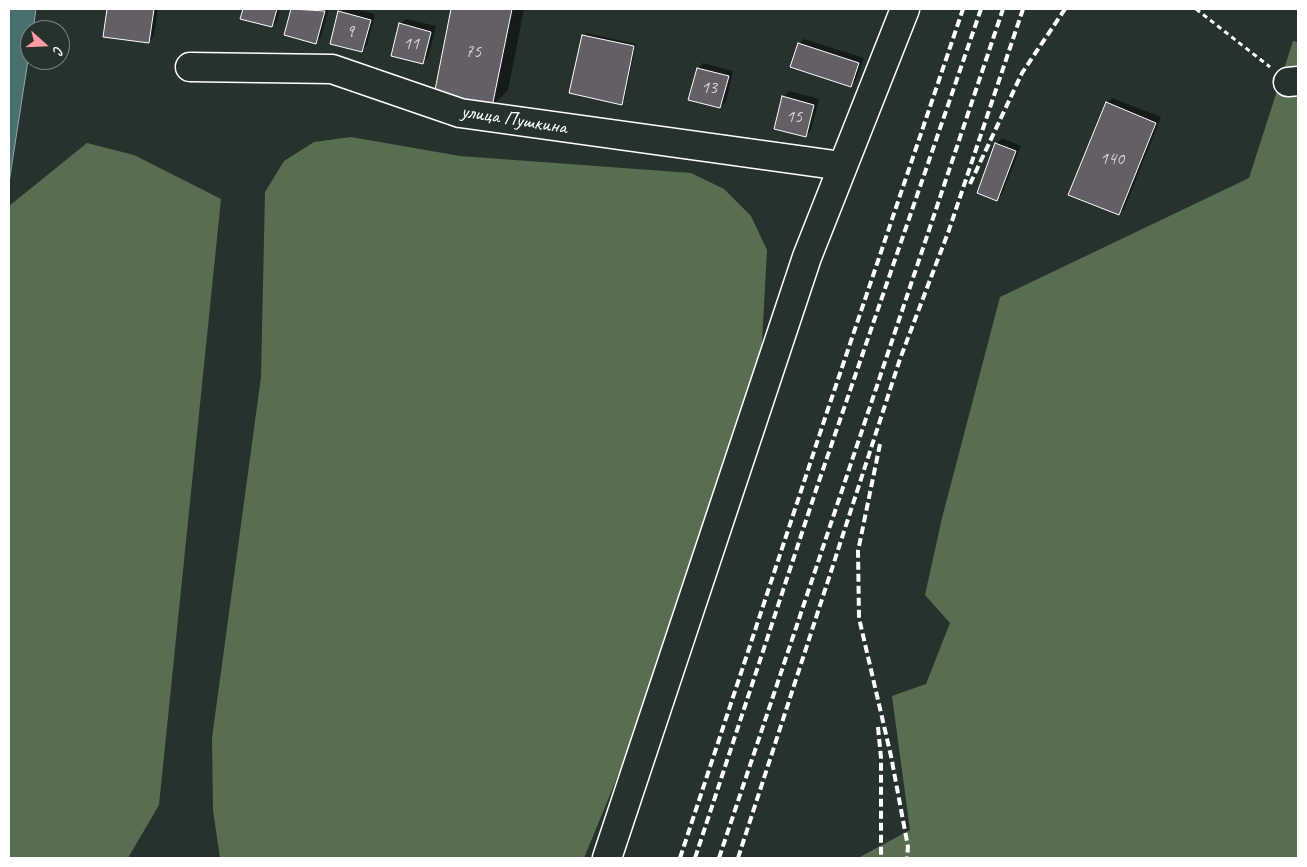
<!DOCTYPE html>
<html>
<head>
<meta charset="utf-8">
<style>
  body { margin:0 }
  #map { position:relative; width:1307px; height:867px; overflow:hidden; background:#26332d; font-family:Caveat,sans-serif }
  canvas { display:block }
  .frame { position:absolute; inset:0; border:10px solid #fff; pointer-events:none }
  .north { position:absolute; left:20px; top:20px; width:50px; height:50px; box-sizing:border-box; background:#26332d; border:1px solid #7d8581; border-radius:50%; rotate:110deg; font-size:14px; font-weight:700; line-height:20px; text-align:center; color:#fff }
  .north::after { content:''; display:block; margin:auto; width:18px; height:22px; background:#ff9aa2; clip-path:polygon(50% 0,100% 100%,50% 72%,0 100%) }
</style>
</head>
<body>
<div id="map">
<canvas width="1307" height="867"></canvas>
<div class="frame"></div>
<div class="north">С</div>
</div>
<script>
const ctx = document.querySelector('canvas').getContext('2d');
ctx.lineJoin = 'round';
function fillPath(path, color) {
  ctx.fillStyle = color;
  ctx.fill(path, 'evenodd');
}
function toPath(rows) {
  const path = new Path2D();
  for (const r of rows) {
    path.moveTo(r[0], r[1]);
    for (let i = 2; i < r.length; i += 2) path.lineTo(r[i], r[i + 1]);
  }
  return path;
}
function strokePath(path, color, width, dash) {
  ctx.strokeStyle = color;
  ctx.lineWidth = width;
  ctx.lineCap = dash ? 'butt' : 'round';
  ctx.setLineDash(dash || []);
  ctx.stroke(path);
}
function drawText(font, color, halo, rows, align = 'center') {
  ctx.font = font + ' Caveat,sans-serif';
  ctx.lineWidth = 4.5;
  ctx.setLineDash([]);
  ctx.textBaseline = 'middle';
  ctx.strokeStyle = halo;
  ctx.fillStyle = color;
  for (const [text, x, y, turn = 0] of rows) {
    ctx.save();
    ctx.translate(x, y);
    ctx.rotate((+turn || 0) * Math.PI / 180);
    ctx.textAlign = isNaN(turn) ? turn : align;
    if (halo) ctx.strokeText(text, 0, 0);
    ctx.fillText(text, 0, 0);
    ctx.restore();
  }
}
fillPath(toPath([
  [1293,41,1298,42,1298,858,858,858,910,830,892,696,926,684,950,623,925,595,942,518,1000,297,1249,178],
  [351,137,460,156,691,173,724,189,751,216,767,250,761,360,626,756,584,858,220,858,213,810,212,738,261,377,265,192,284,161,314,142],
  [87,143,134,155,221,199,159,805,128,858,9,858,9,206]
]), '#586e52');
const water = toPath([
  [9,9,36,9,33,30,30,30,30,47,9,183,9,9]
]);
fillPath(water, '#4a6f6f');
strokePath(water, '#92a9a9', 1);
fillPath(toPath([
  [108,9,158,9,154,36,149,42,104,36],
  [244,9,280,9,277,21,272,26,241,18],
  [292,9,329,9,321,37,316,42,286,34],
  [343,9,353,9,375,14,367,45,362,51,340,12],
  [453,9,524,9,508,90,492,106,435,94],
  [406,19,436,26,428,57,422,63,400,24],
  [586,33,636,44,624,101,622,104,571,92],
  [804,39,864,58,856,80,851,85,799,44],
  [703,63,733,71,726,102,720,107,698,68],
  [789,91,819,99,811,130,805,136,783,97],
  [1112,98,1161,117,1124,209,1119,214,1107,103],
  [1002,138,1021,146,1002,194,997,199,996,144]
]), '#0007');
const building = toPath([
  [107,9,154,9,149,43,103,37,107,9],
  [243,9,277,9,272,27,240,19,243,9],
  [291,9,325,11,316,44,284,35,291,9],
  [451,9,512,9,492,107,434,95,451,9],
  [338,11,371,20,362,52,330,44,338,11],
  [399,23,431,32,423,64,391,56,399,23],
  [582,35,634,46,622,105,569,93,582,35],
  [798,43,859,63,851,87,790,67,798,43],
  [697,68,729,76,720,108,688,100,697,68],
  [782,96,814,105,806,137,774,129,782,96],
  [1106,102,1156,123,1119,215,1068,195,1106,102],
  [995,143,1016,151,997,201,977,193,995,143]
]);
fillPath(building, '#645e67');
strokePath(building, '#fff', 1);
const minor = toPath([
  [190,67,332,69,460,113,842,166],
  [1288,82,1298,81],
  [607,858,807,257,905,9]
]);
strokePath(minor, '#fff', 31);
strokePath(toPath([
  [1196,9,1270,67]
]), '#fff', 3, [5, 4]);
strokePath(minor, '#26332d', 28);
strokePath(toPath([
  [970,184,1022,73,1065,9],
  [880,444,858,551,859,618,891,756,908,847,907,858],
  [878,727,881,758,881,858],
  [680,858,828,409,963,9],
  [695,858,818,484,981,9],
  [719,858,1003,9],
  [738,858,900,359,949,230,1023,9]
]), '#fff', 4, [8, 4]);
drawText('18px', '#d8d7d9', null, [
  ["9",350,32],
  ["11",411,44],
  ["75",473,52],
  ["13",709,88],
  ["15",794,117],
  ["140",1112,159]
]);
drawText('20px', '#fff', '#26332d', [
  ["улица Пушкина",514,120,9]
]);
</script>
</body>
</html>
